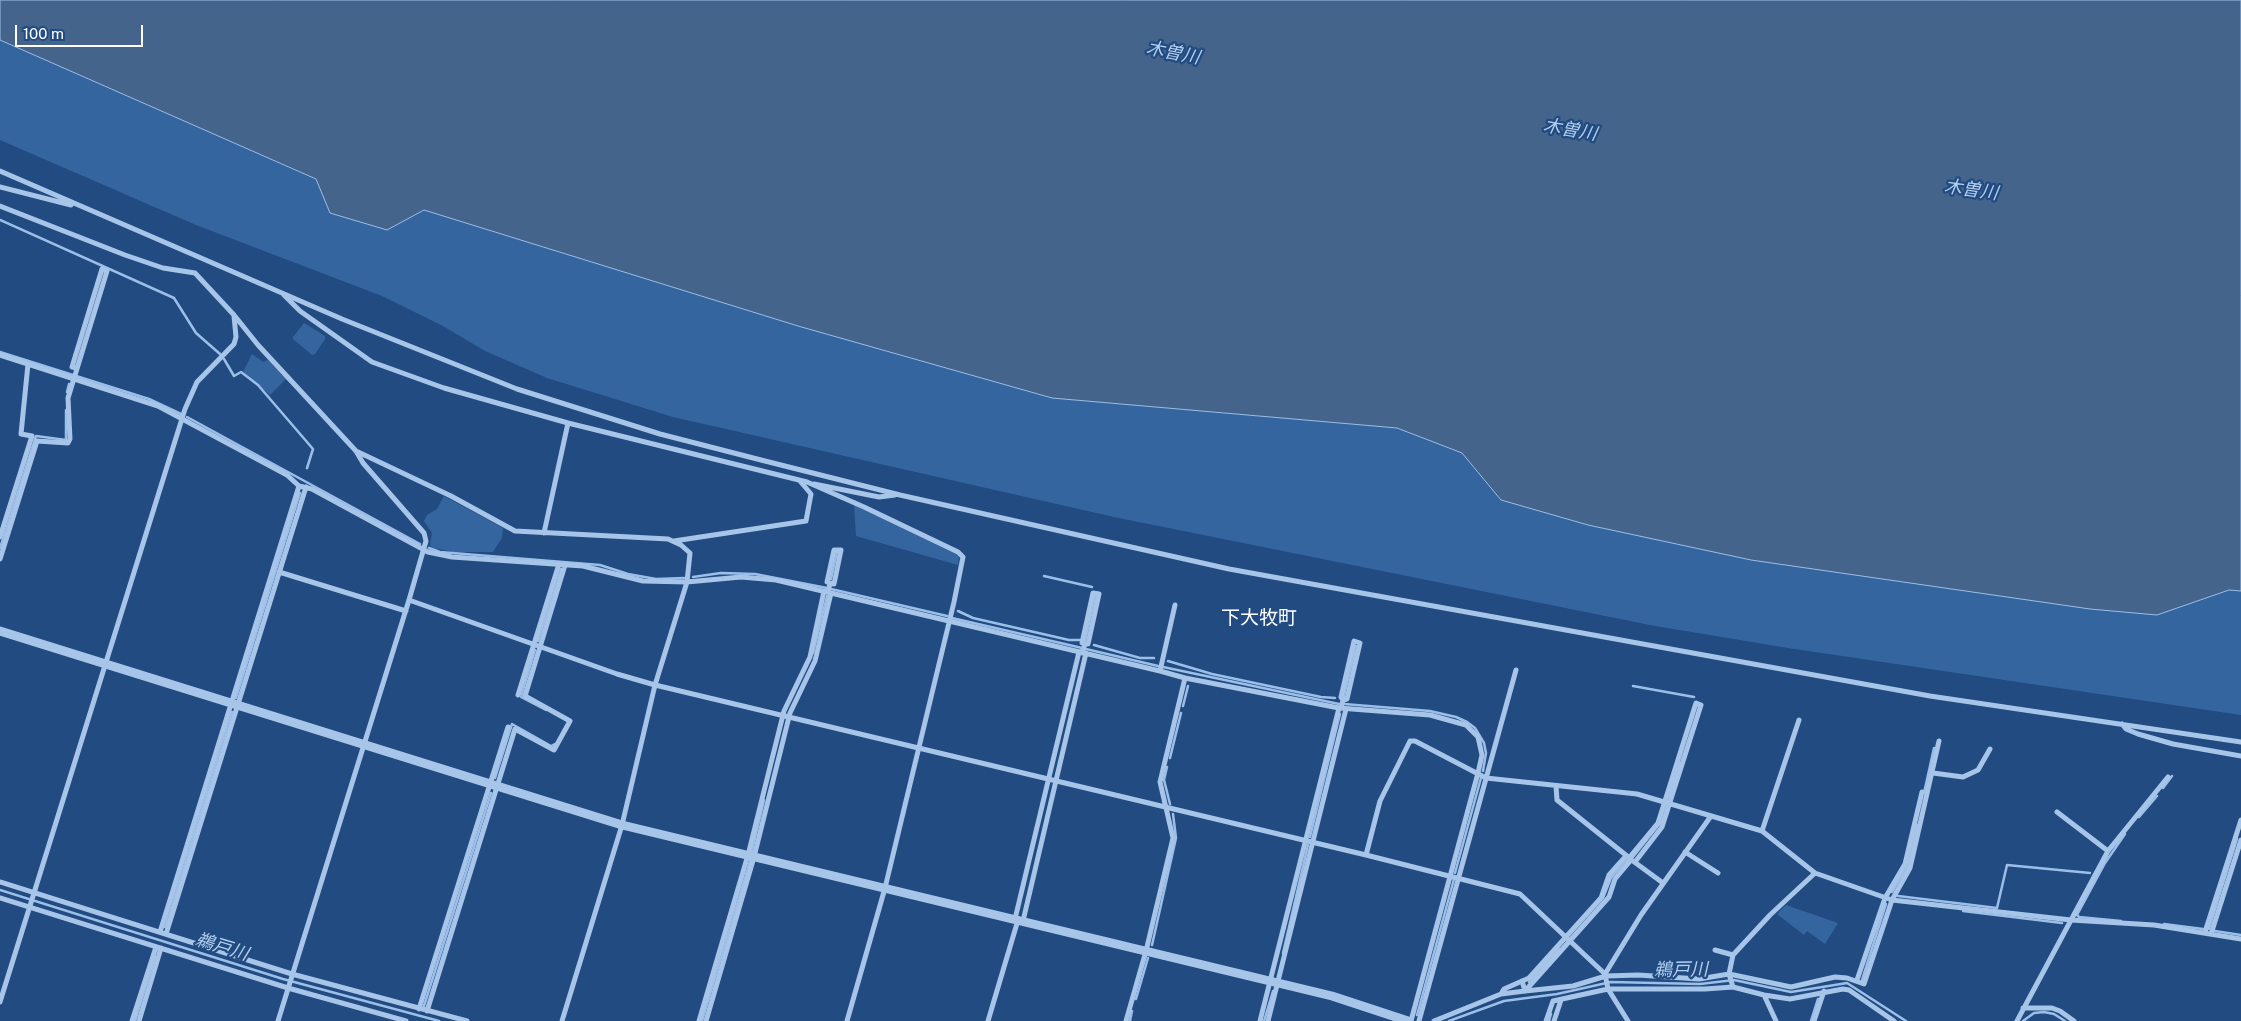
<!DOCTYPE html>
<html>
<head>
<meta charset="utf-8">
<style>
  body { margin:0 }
  #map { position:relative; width:2241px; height:1021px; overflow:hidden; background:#214b81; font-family:"Public Sans",sans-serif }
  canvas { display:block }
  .scale { position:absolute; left:15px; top:25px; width:128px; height:22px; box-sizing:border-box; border:2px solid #fff; border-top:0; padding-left:6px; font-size:15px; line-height:18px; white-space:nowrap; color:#fff; -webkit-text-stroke:4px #214b81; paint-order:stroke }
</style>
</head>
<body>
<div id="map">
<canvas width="2241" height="1021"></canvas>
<div class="scale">100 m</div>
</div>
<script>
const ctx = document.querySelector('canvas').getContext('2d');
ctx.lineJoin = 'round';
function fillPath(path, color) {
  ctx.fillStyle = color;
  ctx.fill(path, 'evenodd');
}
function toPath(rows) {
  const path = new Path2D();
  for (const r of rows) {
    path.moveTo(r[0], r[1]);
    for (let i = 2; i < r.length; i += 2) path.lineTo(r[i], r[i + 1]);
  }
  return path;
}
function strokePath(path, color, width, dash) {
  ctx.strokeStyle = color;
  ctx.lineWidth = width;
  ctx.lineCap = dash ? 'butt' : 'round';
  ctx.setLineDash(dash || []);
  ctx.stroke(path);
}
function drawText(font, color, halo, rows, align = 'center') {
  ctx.font = font + ' "Public Sans","Noto Sans JP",sans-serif';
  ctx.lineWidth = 4.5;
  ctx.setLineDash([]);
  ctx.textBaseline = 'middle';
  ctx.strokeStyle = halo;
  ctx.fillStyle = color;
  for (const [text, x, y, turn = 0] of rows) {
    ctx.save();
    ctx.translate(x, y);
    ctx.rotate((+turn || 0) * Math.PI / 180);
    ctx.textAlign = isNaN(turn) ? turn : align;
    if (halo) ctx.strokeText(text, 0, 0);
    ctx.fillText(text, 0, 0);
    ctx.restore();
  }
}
fillPath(toPath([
  [0,40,316,179,387,230,424,210,798,326,1052,398,1397,428,1462,453,1501,500,2156,615,2229,590,2241,591,2241,715,1788,648,1655,626,1114,517,673,417,547,378,485,351,443,326,382,296,196,225,0,140],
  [304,323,325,336,325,339,315,354,312,355,293,339,293,337],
  [252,354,263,362,268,360,286,379,270,395,243,372],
  [444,496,503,528,502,538,493,552,453,552,433,548,430,545,432,533,424,521,427,515,437,509],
  [854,505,954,551,959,557,958,565,856,536],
  [1786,905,1838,923,1825,944,1807,931,1804,935,1777,914]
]), '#35659f');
const water = toPath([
  [0,0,2241,0,2241,591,2229,590,2157,615,2090,609,1751,560,1588,525,1501,500,1462,453,1397,428,1052,398,798,326,424,210,387,230,330,213,316,179,0,40,0,0]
]);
fillPath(water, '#45648b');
strokePath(water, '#9bbfe9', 1);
strokePath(toPath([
  [0,220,174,298,196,333,220,354],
  [0,352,149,399,181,414],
  [224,359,234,376,241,372,258,385,313,449,307,468],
  [67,392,69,384],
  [187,417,420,544],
  [0,548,36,436,66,440,66,410],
  [429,548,440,552,600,565,628,574,656,579,684,578],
  [1044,576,1092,587],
  [693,577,721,573,755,574,827,588],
  [831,579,837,552],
  [831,589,947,616],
  [958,611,973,618,1069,640,1080,640],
  [952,618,1082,648],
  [538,641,561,569],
  [1085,641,1095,597],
  [1094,645,1140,658,1154,658],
  [1086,649,1158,666],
  [535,650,521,697,546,710],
  [813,653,827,596],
  [1168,661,1212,674,1321,697,1335,698],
  [1163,667,1339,704],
  [1633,686,1694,697],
  [1344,696,1356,646],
  [236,698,300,493],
  [1344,704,1430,711,1456,717,1467,722,1475,728,1484,743,1486,753,1483,771],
  [1183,706,1188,686],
  [1170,758,1181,713],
  [1167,767,1164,780,1170,804],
  [495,778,512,724,551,746,555,744],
  [2163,788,2172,776],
  [1924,793,1934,748],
  [1669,796,1680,763],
  [2139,817,2157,796],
  [1310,837,1340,714],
  [752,851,764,800],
  [1633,857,1661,822],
  [1455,873,1481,778],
  [0,890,283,979,439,1021],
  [1892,892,1907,867,1917,825],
  [1898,896,1997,908,2007,865,2090,873],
  [1603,898,1611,878,1627,860],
  [1963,911,2062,923],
  [2121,921,2079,917,2077,915,2105,863,2125,834],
  [2164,924,2203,929],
  [165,927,232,712],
  [2209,929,2237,839],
  [2215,931,2241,935],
  [1152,945,1176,838,1173,814],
  [1283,953,1308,845],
  [1862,980,1886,904],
  [1529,982,1559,949],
  [1136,999,1148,958],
  [424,1006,491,793],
  [1417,1015,1454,879],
  [135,1021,155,957],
  [702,1021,750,861],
  [1130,1021,1132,1011],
  [1264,1021,1273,991],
  [1449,1021,1504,1001,1557,994,1611,982,1700,984,1734,980,1791,992,1847,983,1906,1021],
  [1549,1021,1551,1014],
  [1811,1021,1818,999],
  [2023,1021,2034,1013,2044,1012,2054,1014,2065,1021]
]), '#9bbfe9', 2.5);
strokePath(toPath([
  [0,171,342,319,517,389,660,434,761,460,900,495,1229,569,1930,696,2241,742],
  [0,187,71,205],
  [0,206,125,255,163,268,195,273,234,315,258,345,356,451,363,463,424,533,426,541,409,600,278,1021],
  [284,295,300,311,372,362,444,388,568,423,807,482,864,507,958,552,963,557,954,602,885,888,847,1021],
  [0,355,158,406,287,475,299,486,312,489,428,552,452,557,583,566,643,581,687,582,741,577,776,580,1160,671],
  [356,451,451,496,515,531,668,539,681,545,690,553,687,582,655,685,622,825,562,1021],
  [814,484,879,497,895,495],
  [544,533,568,423],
  [0,537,32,436,21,434,28,364],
  [674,541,806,521,811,494,800,481],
  [0,559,37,441,68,443,70,439,68,398,107,271,102,269,72,367,77,368],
  [279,572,406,611],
  [828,592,830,583,834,584,841,550,834,550,827,582,830,583],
  [409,600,617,674,655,685,1366,855,1520,894,1605,974,1608,989,1628,1021],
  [1082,653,1085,644,1088,644,1099,594,1093,593,1082,643,1085,644],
  [1185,678,1339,708,1430,715,1466,725,1478,737,1482,755,1478,773,1411,1021],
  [518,695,559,564],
  [1341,708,1343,700,1347,699,1360,643,1354,641,1341,697,1343,700],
  [2122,724,2126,729,2138,734,2173,744,2241,756],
  [1933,773,1963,777,1978,770,1990,749],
  [1556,786,1557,800,1627,856],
  [2057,812,2108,851],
  [1762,831,1799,720],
  [1685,852,1718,873],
  [1366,855,1380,801,1410,741,1415,741,1486,778,1637,794,1762,831,1815,873,1892,900,2071,920,2154,925,2241,939],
  [1629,858,1658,823,1696,703,1701,705,1662,827,1635,862],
  [1633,861,1663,883],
  [0,882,292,974,467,1021],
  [0,898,288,988,406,1021],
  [1015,919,1079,652],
  [1023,921,1086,653],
  [160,932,299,486],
  [2205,932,2241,820],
  [166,934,306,487],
  [2211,934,2241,840],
  [1715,950,1733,955],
  [1605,974,1641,915,1711,816],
  [1857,980,1885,898,1905,864,1922,792],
  [1733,987,1729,974,1733,955,1770,915,1815,873],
  [1525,991,1573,986,1606,976,1638,975,1699,979,1729,974,1791,987,1835,977,1847,978,1864,984,1892,900,1910,868,1939,741],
  [1525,991,1609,897,1615,879,1631,860],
  [1501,994,1525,991,1522,981],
  [1764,995,1776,1021],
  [0,1002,185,409,197,382,234,344,236,337,234,316],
  [2023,1008,2052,1008,2060,1011,2074,1021],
  [419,1009,508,727],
  [427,1011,515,729,554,750,570,721,525,696,565,565],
  [132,1021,156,947],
  [139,1021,161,948],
  [699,1021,748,855,784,711,810,657,824,591],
  [706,1021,754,857,790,713,815,661,831,593],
  [988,1021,1018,920],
  [1126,1021,1146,951,1173,838,1160,782,1185,678,1160,671,1175,605],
  [1260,1021,1339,708],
  [1268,1021,1346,709],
  [1419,1021,1516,670],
  [1434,1021,1501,994,1504,989,1529,978,1601,898,1609,875,1626,856],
  [1546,1021,1553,1001,1608,989,1705,989,1733,987,1764,995,1790,999,1843,989,1849,990,1894,1021],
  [1554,1021,1561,1000],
  [1814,1021,1824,991],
  [2017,1021,2108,851,2168,777]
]), '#a7c5e8', 5);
strokePath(toPath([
  [0,631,622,825,1332,996,1408,1021]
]), '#a7c5e8', 9);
drawText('italic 18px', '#b2cfef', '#214b81', [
  ["木曽川",1173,53,11],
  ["木曽川",1570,130,10],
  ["木曽川",1971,190,8],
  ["鵜戸川",222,947,17],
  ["鵜戸川",1681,970,-1]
]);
drawText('19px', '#fff', '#214b81', [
  ["下大牧町",1259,618]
]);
</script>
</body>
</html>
